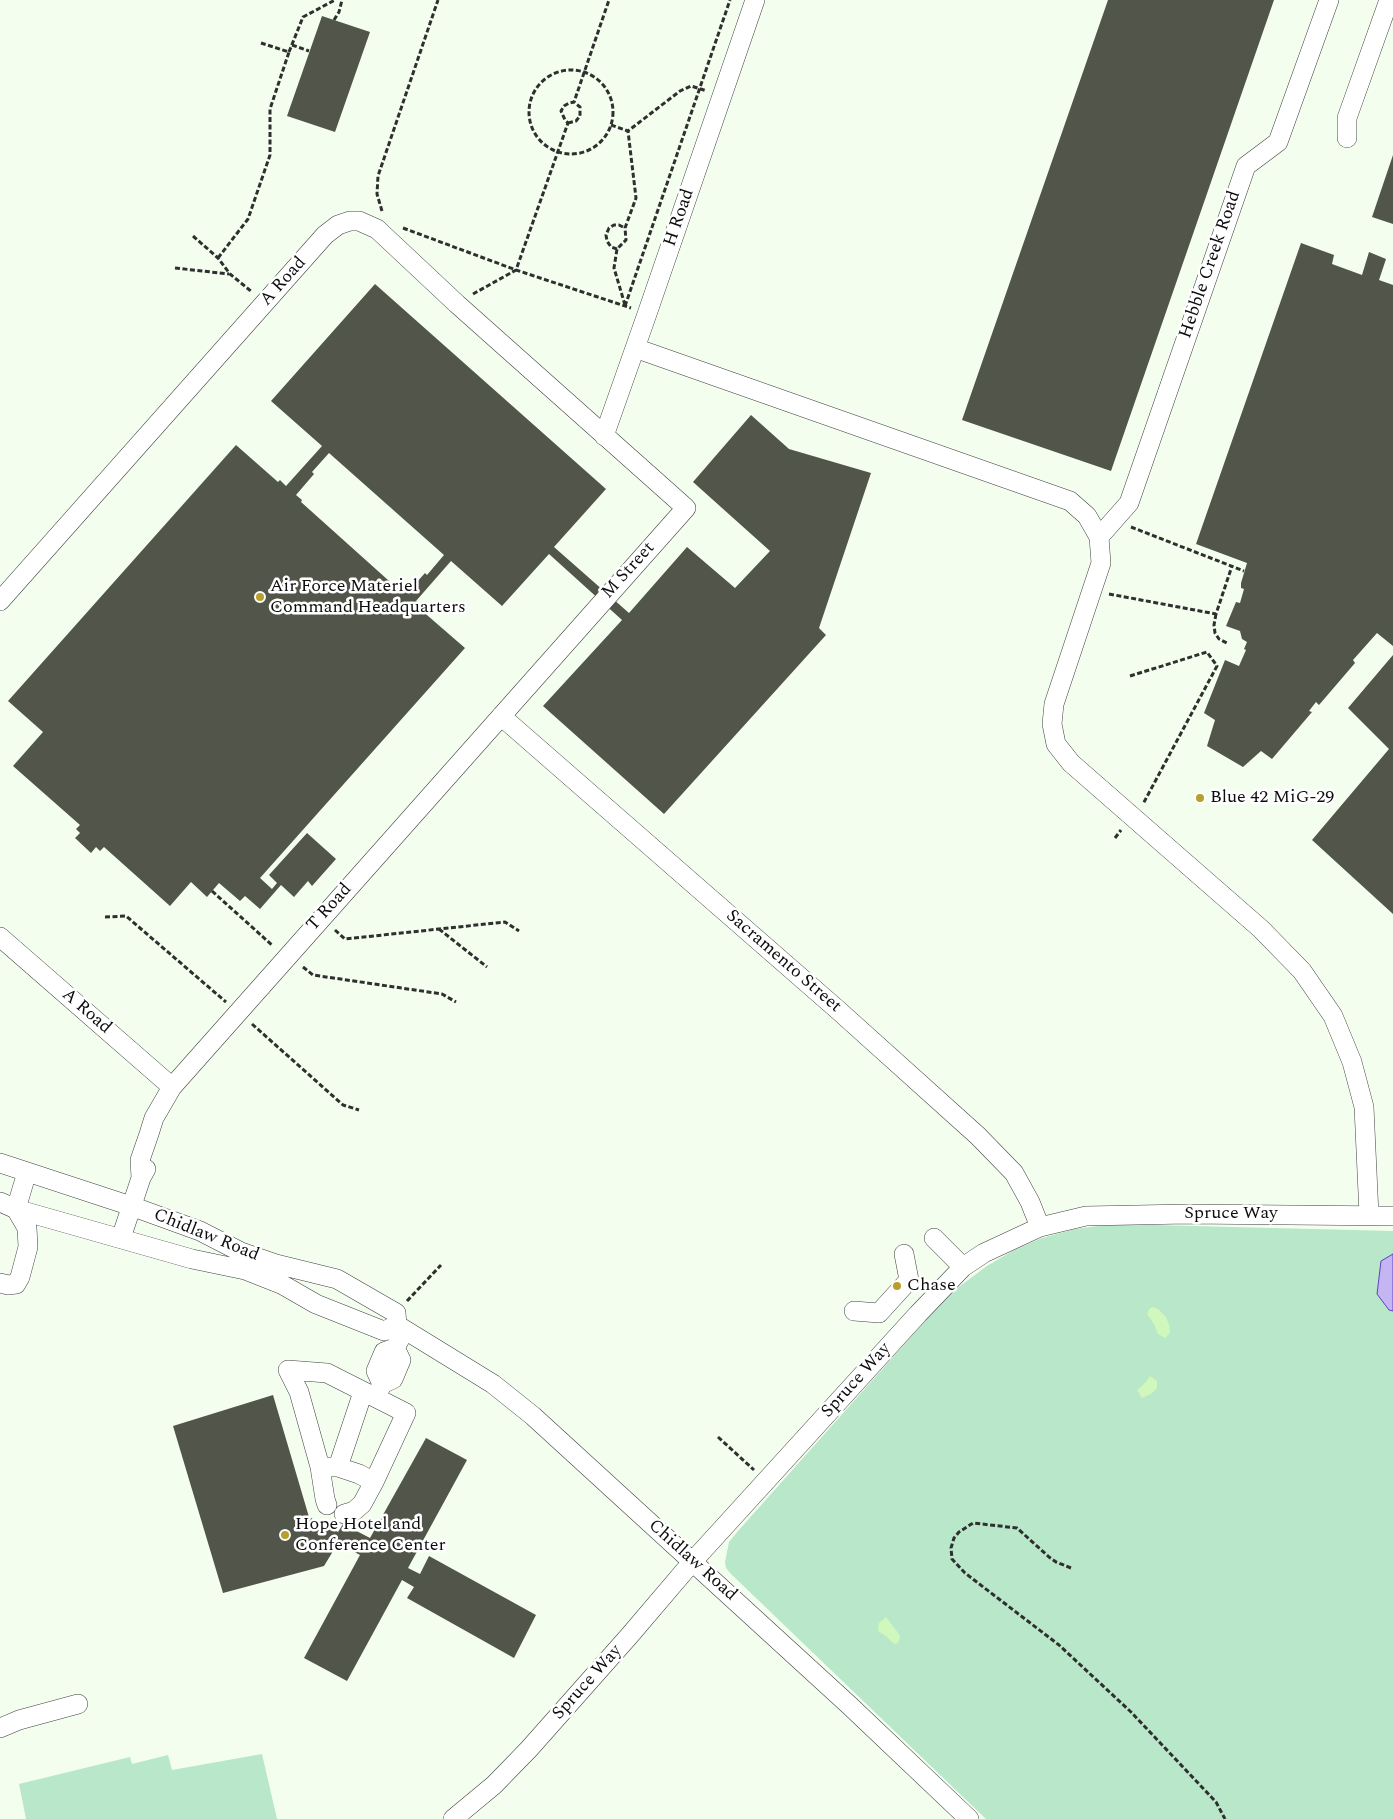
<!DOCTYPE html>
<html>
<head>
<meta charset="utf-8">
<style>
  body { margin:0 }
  canvas { display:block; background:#f3feee }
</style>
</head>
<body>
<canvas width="1393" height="1819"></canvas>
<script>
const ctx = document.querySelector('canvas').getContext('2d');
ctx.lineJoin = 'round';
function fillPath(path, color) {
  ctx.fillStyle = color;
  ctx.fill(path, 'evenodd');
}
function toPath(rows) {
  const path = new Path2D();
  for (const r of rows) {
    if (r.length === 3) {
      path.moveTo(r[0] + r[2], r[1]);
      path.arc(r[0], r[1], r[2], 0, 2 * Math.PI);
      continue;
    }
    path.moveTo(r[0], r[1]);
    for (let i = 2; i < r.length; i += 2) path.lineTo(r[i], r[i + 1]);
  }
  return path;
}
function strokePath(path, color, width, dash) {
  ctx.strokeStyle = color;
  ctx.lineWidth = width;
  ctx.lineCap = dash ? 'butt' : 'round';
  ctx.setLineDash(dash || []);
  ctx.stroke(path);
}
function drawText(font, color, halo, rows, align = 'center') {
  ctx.font = font + ' Spectral,serif';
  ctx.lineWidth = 5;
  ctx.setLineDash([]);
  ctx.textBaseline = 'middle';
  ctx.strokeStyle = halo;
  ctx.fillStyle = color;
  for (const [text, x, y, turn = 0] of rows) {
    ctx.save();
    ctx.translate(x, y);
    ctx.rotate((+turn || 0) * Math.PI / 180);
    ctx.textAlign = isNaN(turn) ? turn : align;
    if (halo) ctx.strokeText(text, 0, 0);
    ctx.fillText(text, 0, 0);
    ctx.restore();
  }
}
fillPath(toPath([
  [1113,1224,1393,1231,1393,1819,986,1819,730,1573,726,1568,725,1562,729,1542,738,1531,935,1310,956,1289,987,1266,1014,1250,1042,1238,1075,1229],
  [262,1754,277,1819,26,1819,19,1784,130,1757,132,1764,168,1755,172,1770]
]), '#b9e7ca');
fillPath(toPath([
  [1154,1307,1159,1310,1166,1317,1169,1325,1170,1333,1165,1338,1158,1334,1154,1324,1147,1314,1150,1308],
  [1150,1376,1157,1381,1157,1388,1151,1394,1142,1398,1137,1390,1146,1382],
  [886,1617,899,1634,900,1638,898,1643,894,1644,886,1636,878,1631,879,1623]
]), '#d1f8bc');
const water = toPath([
  [1393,1254,1393,1311,1389,1310,1377,1294,1381,1261,1393,1254]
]);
fillPath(water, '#c4b5f3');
strokePath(water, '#653fc7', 1);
fillPath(toPath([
  [1108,0,1274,0,1111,471,962,420],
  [322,16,370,32,335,132,287,116],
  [1393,155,1393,224,1372,217],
  [1301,243,1334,255,1332,264,1362,275,1369,252,1386,259,1379,280,1393,285,1393,646,1377,633,1353,660,1355,663,1319,705,1316,702,1309,711,1312,712,1272,759,1261,751,1243,767,1207,746,1215,720,1204,713,1225,660,1239,666,1246,650,1244,649,1247,642,1242,639,1240,631,1226,626,1236,602,1240,603,1244,589,1241,588,1241,583,1247,563,1196,544],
  [375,284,606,489,554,547,629,613,687,547,735,588,770,551,693,482,751,415,789,449,871,473,819,628,826,635,664,814,543,706,622,620,549,554,502,606,451,561,416,601,422,607,420,609,465,648,260,878,272,889,277,883,269,875,307,833,336,859,312,886,308,881,294,897,281,885,260,909,245,896,240,901,219,883,207,897,191,882,170,906,104,847,100,851,96,847,91,853,75,838,80,833,76,829,80,825,13,766,43,732,8,701,236,445,278,482,280,480,286,486,322,446,271,401],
  [329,453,444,555,427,575,425,573,407,593,400,587,398,589,301,502,302,500,296,495,314,474,312,472],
  [1393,655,1393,914,1312,840,1389,749,1348,708],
  [273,1395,309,1517,338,1532,343,1524,370,1538,426,1438,467,1460,408,1568,420,1574,429,1556,536,1615,514,1658,407,1598,414,1587,402,1580,347,1681,304,1658,360,1555,338,1543,324,1566,223,1593,173,1426]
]), '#52554a');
const minor = toPath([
  [1347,138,1347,118,1389,0],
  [635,348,1070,501,1087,516,1099,537,1101,563,1054,704,1052,724,1056,744,1071,763,1261,929,1302,971,1333,1016,1352,1062,1364,1107,1369,1215],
  [604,436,647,314,755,0],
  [1099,537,1129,503,1246,166,1278,142,1329,0],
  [0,601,325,235,338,225,350,221,359,221,377,229,457,304,686,508,172,1087,154,1118,149,1134,140,1160,141,1178],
  [501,716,838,1010,978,1136,1014,1173,1030,1202,1040,1227],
  [0,937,172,1087],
  [0,1163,131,1206,200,1231,241,1252,276,1264,337,1279,396,1313,397,1325],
  [0,1202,16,1209,192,1259,245,1270,283,1285,316,1304,384,1331,397,1325],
  [121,1238,141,1178,146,1169],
  [934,1238,963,1267],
  [0,1283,8,1285,16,1284,20,1277,28,1247,27,1228,16,1209,27,1172],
  [854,1311,879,1313,909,1280,904,1254],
  [397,1325,493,1384,533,1416,849,1705,969,1819],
  [288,1370,327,1373,406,1413,374,1482,362,1504,354,1511,344,1514],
  [288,1370,299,1392,320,1467,325,1499,327,1505],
  [382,1384,376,1371,384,1352,395,1348,405,1330],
  [377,1395,382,1384,393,1379,401,1360,395,1348],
  [326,1467,338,1467,359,1474,374,1482],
  [338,1467,363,1392],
  [0,1728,19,1720,78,1704],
  [453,1819,494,1785,529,1749,630,1635,693,1561,918,1314,963,1267,984,1253,1040,1227,1086,1216,1187,1214,1393,1216]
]);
strokePath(minor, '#404040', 20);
strokePath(toPath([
  [334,20,339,12,342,0],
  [292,45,309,51],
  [289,52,303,17,335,0],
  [571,112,42],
  [568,123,576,121,580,116,580,107,574,102],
  [611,125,628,131,680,91,691,86,707,91],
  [382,211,377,194,378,176,438,0],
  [403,228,516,270,631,308],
  [193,236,218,258,230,274,252,292],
  [617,249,611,247,607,241,606,235,609,228,614,225,619,225,625,228],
  [218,258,248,219,270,155,270,109,289,52,261,43],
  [175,268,229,274],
  [473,294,516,270,568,123,565,120,561,111,564,106,569,103,574,102,609,0],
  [625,305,614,268,617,249,626,240,625,228,636,198,628,131],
  [625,306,730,0],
  [1131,527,1244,571],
  [1109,594,1216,614,1232,566],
  [1216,614,1214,625,1215,633,1219,639,1227,643],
  [1130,676,1207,652,1217,666,1143,804],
  [1115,838,1121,830],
  [212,891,273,946],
  [105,917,126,916,226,1002],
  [439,929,487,967],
  [335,930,345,939,505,922,519,931],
  [303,967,313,975,442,994,456,1002],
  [252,1024,343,1105,359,1110],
  [407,1301,441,1265],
  [718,1437,754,1470],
  [1071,1568,1056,1562,1049,1557,1017,1528,973,1523,959,1532,954,1538,951,1548,952,1559,965,1573,1059,1645,1131,1712,1216,1802,1225,1819]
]), '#2f2f2f', 3, [5, 2.5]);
strokePath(minor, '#fff', 19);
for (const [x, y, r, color] of [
  [260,597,5,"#b69f2c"],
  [1200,798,5,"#b69f2c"],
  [897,1286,5,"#b69f2c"],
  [285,1535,5,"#b69f2c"]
]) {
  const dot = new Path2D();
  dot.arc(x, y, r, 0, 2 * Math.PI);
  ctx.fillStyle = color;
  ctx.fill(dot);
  strokePath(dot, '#fff', 2);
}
drawText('18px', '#0d0d0d', '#fff', [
  ["H Road",680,218,-71],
  ["Hebble Creek Road",1211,265,-71],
  ["A Road",284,282,-48],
  ["M Street",629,571,-48],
  ["T Road",330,908,-48],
  ["Sacramento Street",783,962,41],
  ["A Road",86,1012,41],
  ["Spruce Way",1231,1214],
  ["Chidlaw Road",206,1236,22],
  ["Spruce Way",857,1381,-48],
  ["Chidlaw Road",692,1561,42],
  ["Spruce Way",588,1683,-48]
]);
drawText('18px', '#0d0d0d', '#fff', [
  ["Air Force Materiel",270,587],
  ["Command Headquarters",270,608],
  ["Blue 42 MiG-29",1210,798],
  ["Chase",907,1286],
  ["Hope Hotel and",295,1525],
  ["Conference Center",295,1546]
], 'left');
</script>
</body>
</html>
